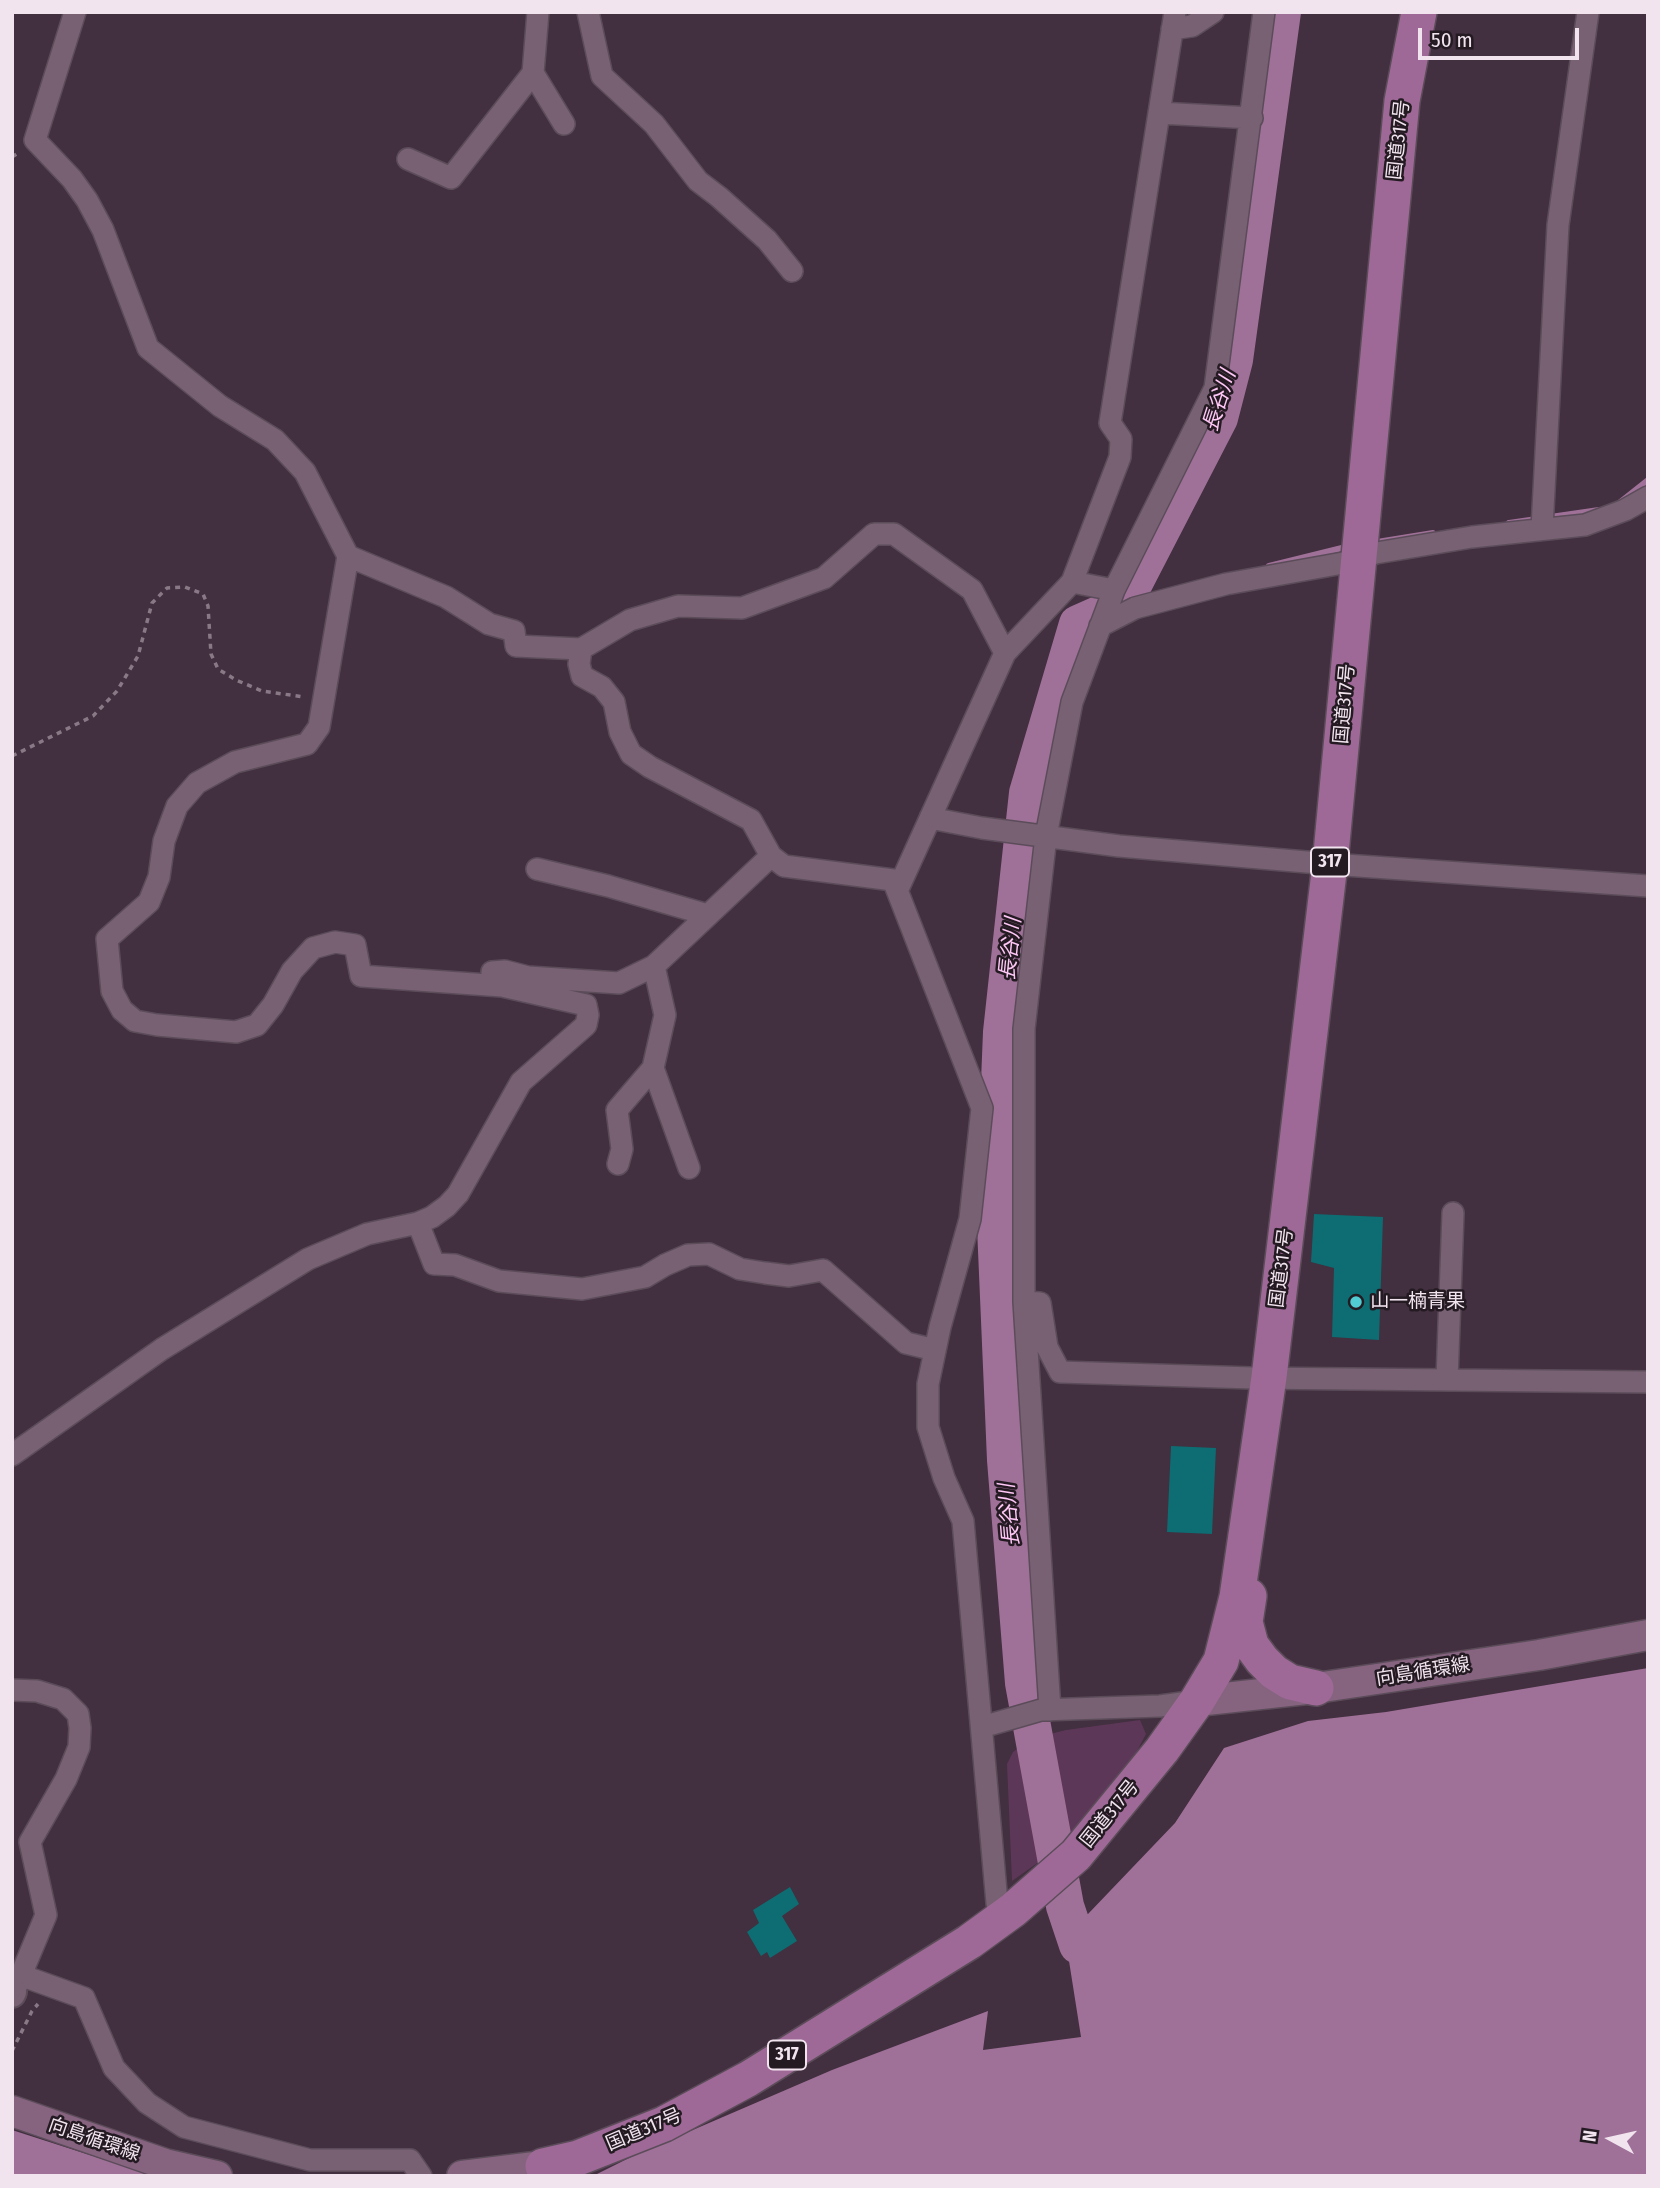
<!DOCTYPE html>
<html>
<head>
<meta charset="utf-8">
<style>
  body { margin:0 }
  #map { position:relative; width:1660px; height:2188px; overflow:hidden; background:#422f3f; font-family:"Fira Sans Condensed",sans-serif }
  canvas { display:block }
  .frame { position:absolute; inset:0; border:14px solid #f1e4ef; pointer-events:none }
  .north { position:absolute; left:1576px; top:2104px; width:70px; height:70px; -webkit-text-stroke:5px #231a22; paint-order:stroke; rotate:278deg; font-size:19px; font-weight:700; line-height:28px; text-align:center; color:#f1e4ef }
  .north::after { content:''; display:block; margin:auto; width:24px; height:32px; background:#f1e4ef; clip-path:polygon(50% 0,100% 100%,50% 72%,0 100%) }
  .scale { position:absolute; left:1418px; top:28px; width:161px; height:32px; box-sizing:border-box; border:4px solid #f1e4ef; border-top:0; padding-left:9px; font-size:21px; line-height:24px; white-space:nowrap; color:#f1e4ef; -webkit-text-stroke:5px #231a22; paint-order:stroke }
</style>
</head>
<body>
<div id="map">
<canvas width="1660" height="2188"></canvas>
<div class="frame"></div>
<div class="north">N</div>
<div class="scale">50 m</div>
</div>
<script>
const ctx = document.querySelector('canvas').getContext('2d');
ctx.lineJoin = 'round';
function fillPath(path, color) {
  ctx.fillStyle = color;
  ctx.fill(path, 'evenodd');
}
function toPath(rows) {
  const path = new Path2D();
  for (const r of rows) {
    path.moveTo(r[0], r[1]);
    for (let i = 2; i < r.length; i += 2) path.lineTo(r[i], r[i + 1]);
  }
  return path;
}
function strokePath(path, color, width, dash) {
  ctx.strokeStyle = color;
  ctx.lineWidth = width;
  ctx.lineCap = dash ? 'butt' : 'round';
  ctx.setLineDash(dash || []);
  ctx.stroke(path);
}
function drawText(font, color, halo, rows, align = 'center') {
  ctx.font = font + ' "Fira Sans Condensed","Noto Sans JP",sans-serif';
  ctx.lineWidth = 5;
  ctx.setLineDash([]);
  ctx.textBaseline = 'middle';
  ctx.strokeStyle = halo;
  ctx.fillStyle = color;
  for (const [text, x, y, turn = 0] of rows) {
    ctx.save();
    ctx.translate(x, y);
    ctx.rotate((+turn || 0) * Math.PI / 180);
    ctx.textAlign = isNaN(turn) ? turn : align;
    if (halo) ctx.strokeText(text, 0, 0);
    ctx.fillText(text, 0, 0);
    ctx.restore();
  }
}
fillPath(toPath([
  [1140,1720,1146,1734,1136,1753,1114,1786,1067,1842,1012,1881,1007,1764,1013,1752,1030,1739,1066,1730]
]), '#5d3758');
fillPath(toPath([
  [1648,1668,1648,2176,593,2176,637,2154,832,2070,988,2011,983,2050,1081,2037,1063,1923,1088,1914,1175,1823,1224,1748,1308,1721,1386,1712],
  [12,2130,155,2176,12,2176]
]), '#9f7198');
strokePath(toPath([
  [1619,503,1648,480],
  [1509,523,1599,510],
  [1371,543,1433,533],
  [1269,566,1350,546]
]), '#9f7198', 6);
strokePath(toPath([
  [1078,1945,1065,1906,1024,1683,1006,1460,995,1204,1002,1032,1028,793,1078,624,1123,604,1219,418,1234,360,1282,12]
]), '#9f7198', 38);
fillPath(toPath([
  [1314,1214,1383,1217,1379,1340,1332,1337,1334,1268,1311,1262],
  [1171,1446,1216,1448,1212,1534,1167,1532],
  [790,1887,799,1904,782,1916,797,1941,770,1958,767,1952,761,1956,747,1932,759,1923,753,1910]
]), '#0d6d72');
const minor = toPath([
  [75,12,35,140,72,179,87,200,103,230,148,348,220,406,275,440,305,472,348,556,319,727,307,744,235,762,197,783,177,806,164,841,159,877,149,902,107,939,112,991,122,1010,135,1021,157,1025,236,1032,257,1025,273,1005,292,971,313,948,335,942,355,945,361,976,502,986],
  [588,12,602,76,654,124,698,181,719,197,767,240,792,271],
  [1172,29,1192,26,1213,12],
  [533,73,564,124],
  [1159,113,1252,118],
  [408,159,451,178,533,73,538,12],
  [1542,528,1558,225,1588,12],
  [348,556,446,597,489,624,514,631,516,646,581,649,630,620,678,606,742,608,824,578,874,534,894,534,972,590,1005,653],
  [1072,582,1120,457,1121,439,1110,423,1175,12],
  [1100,626,1135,608,1226,584,1343,563,1376,553,1472,537,1585,525,1625,510,1648,497],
  [581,649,579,664,582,676,602,687,614,702,620,732,631,754,650,767,751,820,771,856,784,866,893,880,982,1108,970,1219,940,1327,928,1384,928,1427,944,1478,963,1521,997,1903,1001,1918],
  [930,818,982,828,1119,846,1330,864,1648,886],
  [537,869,608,886,708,915],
  [898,889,1005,653,1072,582,1114,590],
  [654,966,665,1015,653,1068,689,1168],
  [618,1164,622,1149,617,1110,653,1068],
  [418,1223,434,1264,455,1265,499,1281,582,1289,645,1277,665,1265,688,1255,709,1254,740,1269,765,1273,789,1276,823,1270,906,1343,935,1350],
  [1024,1302,1040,1303,1047,1347,1060,1372,1253,1378,1648,1382],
  [1447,1380,1453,1213],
  [12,1455,162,1349,308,1259,367,1234,418,1223,432,1217,447,1206,458,1194,521,1082,586,1025,588,1015,586,1005,502,986,492,978,492,972,505,971,528,977,619,983,654,966,771,856],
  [12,1690,37,1691,63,1699,78,1714,80,1728,79,1747,66,1779,30,1842,46,1915,16,1987],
  [1050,1710,1024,1302,1024,1029,1046,836,1072,702,1114,590,1215,388,1264,12],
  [982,1727,1041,1710,1160,1706,1197,1701],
  [23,1976,84,1998,114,2068,147,2103,184,2127,310,2160,410,2160,421,2176]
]);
const tertiary = toPath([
  [12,1994,13,1992]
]);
const secondary = toPath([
  [1197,1701,1316,1688,1539,1655,1648,1635],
  [12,2111,165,2164,217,2176],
  [462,2176,543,2166]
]);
const trunk = toPath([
  [1249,1596,1245,1622,1251,1645,1262,1660,1274,1672,1290,1682,1316,1688],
  [543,2166,578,2158,664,2124,748,2079,969,1942,1013,1910,1076,1855,1162,1750,1197,1701,1221,1661,1237,1597,1269,1377,1330,864,1402,101,1419,12]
]);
strokePath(minor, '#5c4c5a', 24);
strokePath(tertiary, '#5c4c5a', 30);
strokePath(secondary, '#5c4c5a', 33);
strokePath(trunk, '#5c4c5a', 38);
strokePath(toPath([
  [12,157,20,152],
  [12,756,93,716,117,691,138,656,152,603,167,588,185,587,203,594,208,606,211,654,218,669,236,680,262,691,304,697],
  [12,2051,32,2011,38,2004]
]), '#897987', 3.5, [5, 5]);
strokePath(minor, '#776173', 21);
strokePath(tertiary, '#776173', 26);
strokePath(secondary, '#866480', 30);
strokePath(trunk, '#9e6997', 35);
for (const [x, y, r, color] of [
  [1356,1302,7,"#51ccd2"]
]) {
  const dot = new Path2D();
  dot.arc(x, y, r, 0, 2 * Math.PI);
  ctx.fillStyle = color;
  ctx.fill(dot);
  strokePath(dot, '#231a22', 2.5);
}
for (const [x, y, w] of [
  [1330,862,38],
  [787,2055,38]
]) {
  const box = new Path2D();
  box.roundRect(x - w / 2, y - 14.5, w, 29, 5);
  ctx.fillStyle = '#231a22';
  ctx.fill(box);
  strokePath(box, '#f1e4ef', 2);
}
drawText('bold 18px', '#f1e4ef', null, [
  ["317",1330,862],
  ["317",787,2055]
]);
drawText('19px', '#f1e4ef', '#231a22', [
  ["国道317号",1399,140,-84],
  ["国道317号",1345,704,-85],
  ["国道317号",1282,1268,-83],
  ["向島循環線",1423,1672,-9],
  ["国道317号",1110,1814,-51],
  ["国道317号",644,2130,-23],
  ["向島循環線",94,2140,19]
]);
drawText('19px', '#f1e4ef', '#231a22', [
  ["山一楠青果",1370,1302]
], 'left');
drawText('italic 21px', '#ffc7f6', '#231a22', [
  ["長谷川",1220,401,-72],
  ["長谷川",1011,949,-84],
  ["長谷川",1010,1515,-95]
]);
</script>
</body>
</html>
